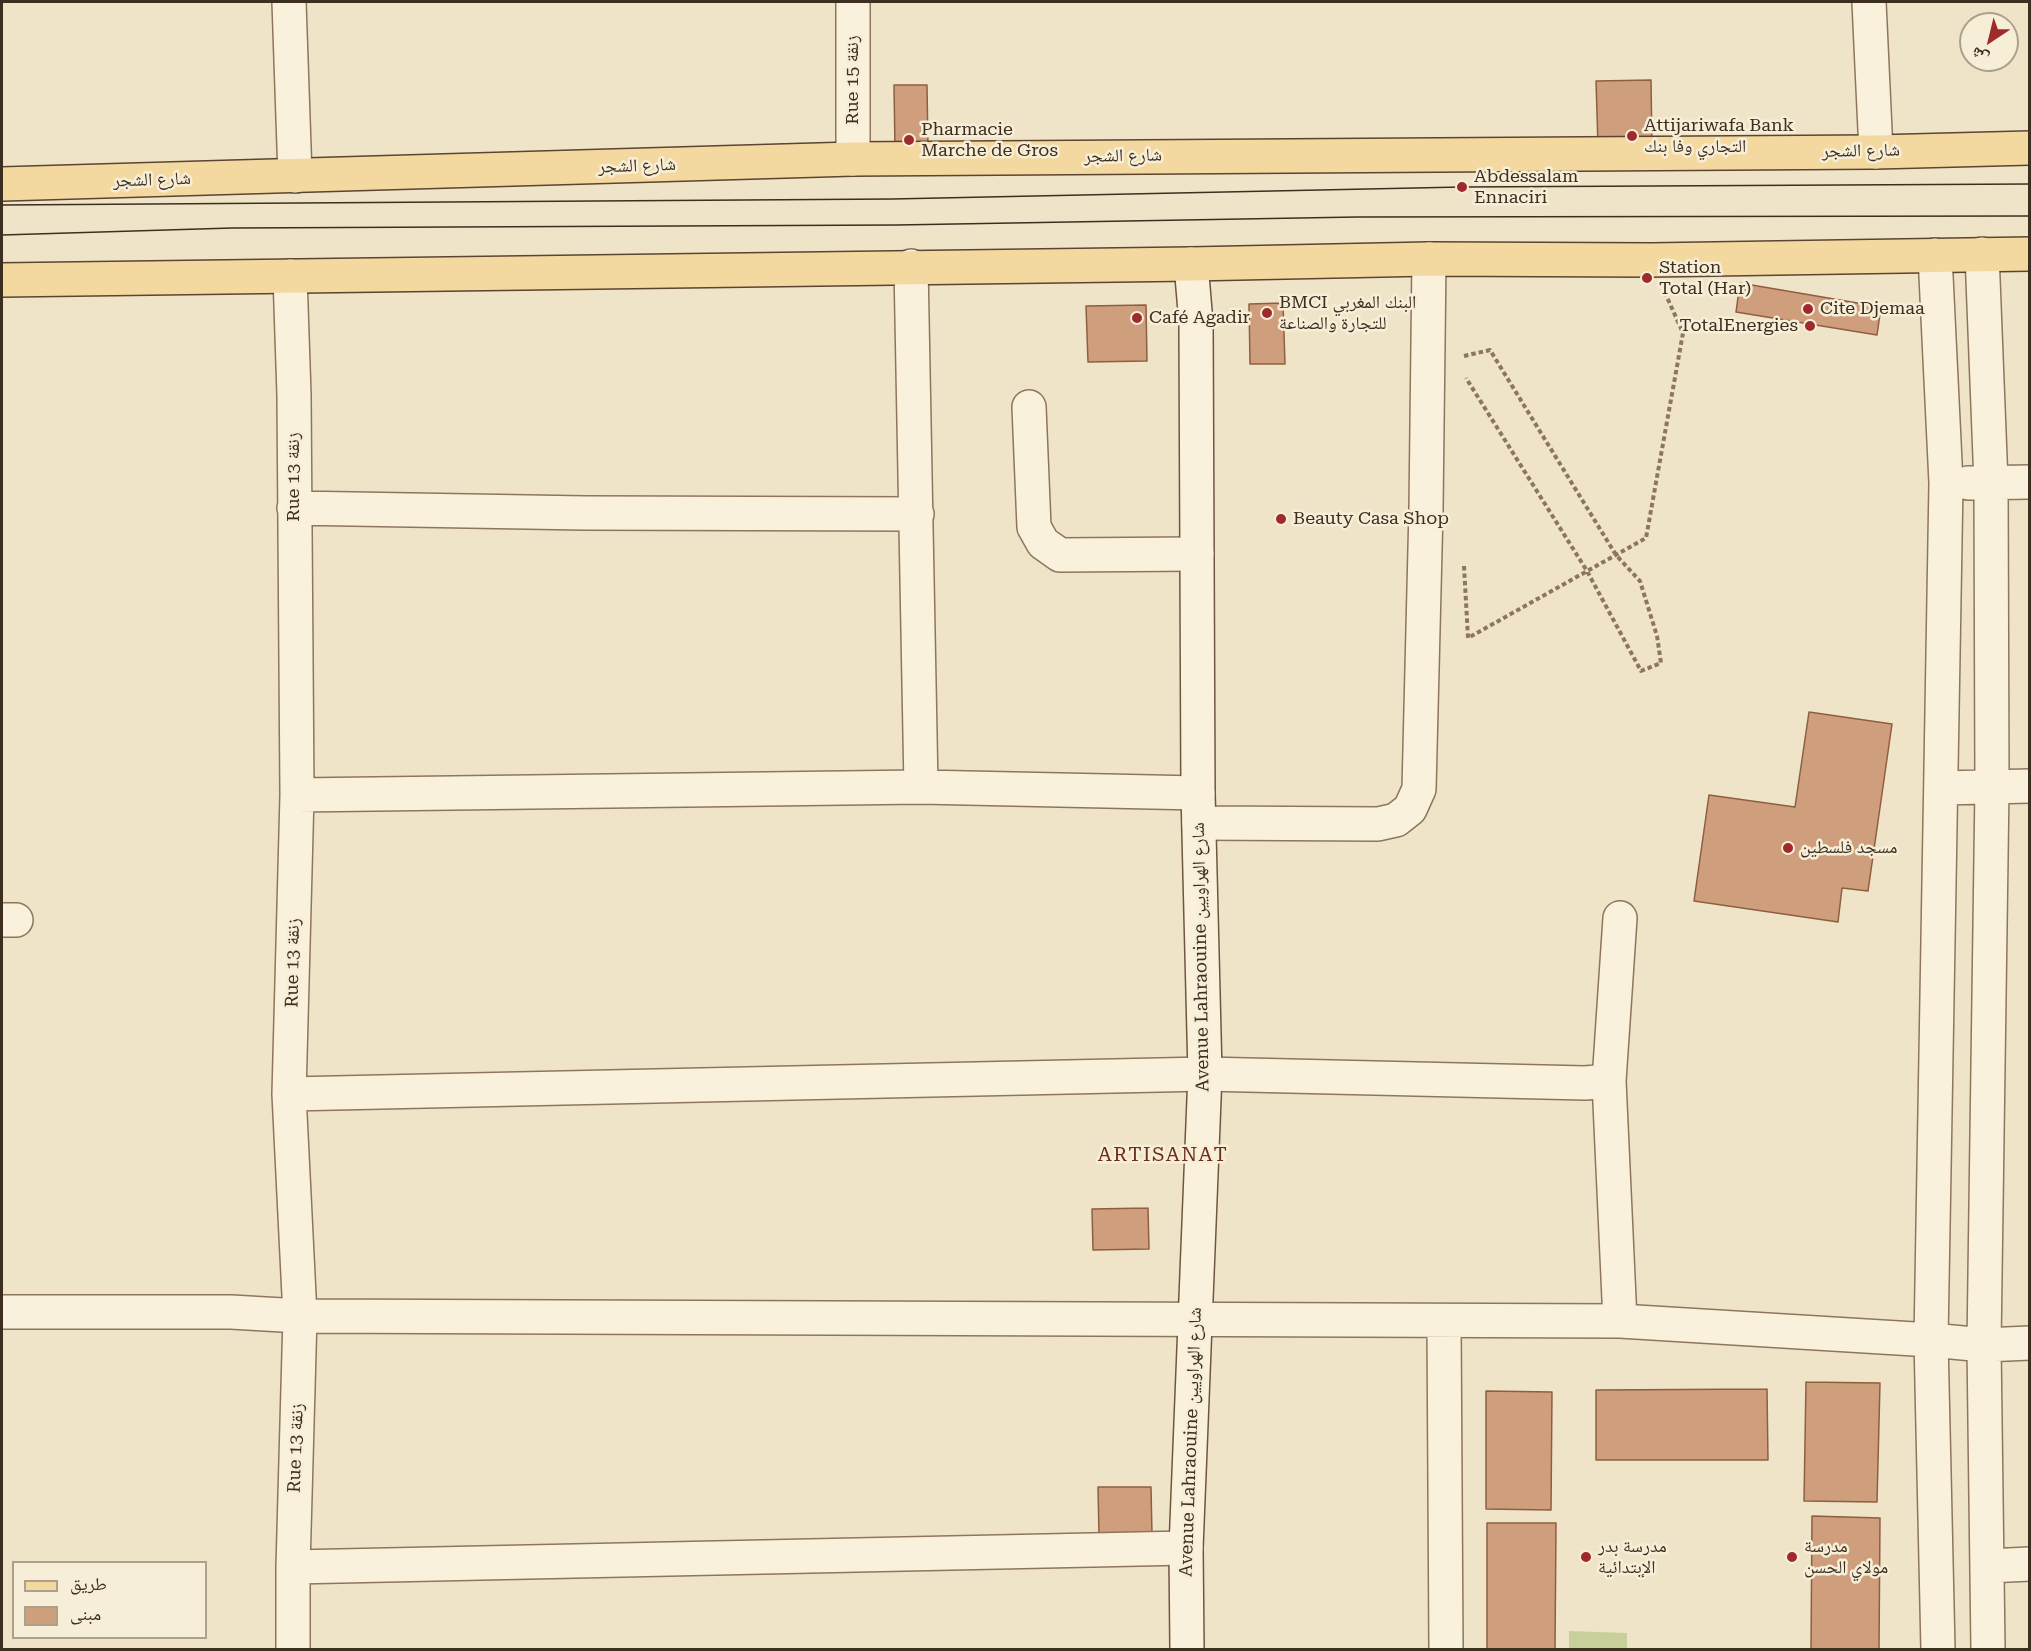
<!DOCTYPE html>
<html>
<head>
<meta charset="utf-8">
<style>
  body { margin:0 }
  #map { position:relative; width:2031px; height:1651px; overflow:hidden; background:#f0e4c8; font-family:"Roboto Serif","Noto Naskh Arabic",serif }
  canvas { display:block }
  .frame { position:absolute; inset:0; border:3px solid #3d2e20; pointer-events:none }
  .legend { position:absolute; left:12px; top:1561px; width:195px; height:78px; box-sizing:border-box; background:#f7eed8; border:2px solid #ada18e; margin:0; padding:8px 10px; list-style:none; font-size:18px; color:#3d2e20 }
  .legend li { display:flex; align-items:center; gap:12px; height:30px }
  .legend b { width:30px; border:2px solid #ada18e }
  .north { position:absolute; left:1959px; top:12px; width:60px; height:60px; box-sizing:border-box; background:#f7eed8; border:2px solid #ada18e; border-radius:50%; rotate:215deg; font-size:16px; font-weight:700; line-height:24px; text-align:center; color:#3d2e20 }
  .north::after { content:''; display:block; margin:auto; width:21px; height:27px; background:#9e2a2b; clip-path:polygon(50% 0,100% 100%,50% 72%,0 100%) }
</style>
</head>
<body>
<div id="map">
<canvas width="2031" height="1651"></canvas>
<div class="frame"></div>
<ul class="legend">
<li><b style="height:8px;background:#f3d9a0"></b>طريق</li>
<li><b style="height:16px;background:#cf9f7d"></b>مبنى</li>
</ul>
<div class="north">ش</div>
</div>
<script>
const ctx = document.querySelector('canvas').getContext('2d');
ctx.lineJoin = 'round';
function fillPath(path, color) {
  ctx.fillStyle = color;
  ctx.fill(path, 'evenodd');
}
function toPath(rows) {
  const path = new Path2D();
  for (const r of rows) {
    path.moveTo(r[0], r[1]);
    for (let i = 2; i < r.length; i += 2) path.lineTo(r[i], r[i + 1]);
  }
  return path;
}
function strokePath(path, color, width, dash) {
  ctx.strokeStyle = color;
  ctx.lineWidth = width;
  ctx.lineCap = dash ? 'butt' : 'round';
  ctx.setLineDash(dash || []);
  ctx.stroke(path);
}
function drawText(font, color, halo, rows, align = 'center') {
  ctx.font = font + ' "Roboto Serif","Noto Naskh Arabic",serif';
  ctx.lineWidth = 5;
  ctx.setLineDash([]);
  ctx.textBaseline = 'middle';
  ctx.strokeStyle = halo;
  ctx.fillStyle = color;
  for (const [text, x, y, turn = 0] of rows) {
    ctx.save();
    ctx.translate(x, y);
    ctx.rotate((+turn || 0) * Math.PI / 180);
    ctx.textAlign = isNaN(turn) ? turn : align;
    if (halo) ctx.strokeText(text, 0, 0);
    ctx.fillText(text, 0, 0);
    ctx.restore();
  }
}
fillPath(toPath([
  [1569,1631,1627,1633,1627,1649,1569,1649]
]), '#c9cf9b');
const building = toPath([
  [1651,80,1652,146,1598,146,1596,81,1651,80],
  [894,85,927,85,928,148,895,149,894,85],
  [1740,283,1881,307,1877,335,1736,312,1740,283],
  [1283,303,1285,364,1250,364,1249,304,1283,303],
  [1146,305,1147,361,1088,362,1086,306,1146,305],
  [1809,712,1892,724,1868,891,1842,888,1838,922,1694,901,1709,795,1795,807,1809,712],
  [1148,1208,1149,1249,1093,1250,1092,1209,1148,1208],
  [1806,1382,1880,1383,1877,1502,1804,1501,1806,1382],
  [1767,1389,1768,1460,1596,1460,1596,1390,1767,1389],
  [1486,1391,1552,1392,1551,1510,1486,1509,1486,1391],
  [1098,1487,1151,1487,1152,1535,1099,1535,1098,1487],
  [1812,1516,1880,1518,1879,1650,1811,1650,1812,1516],
  [1487,1523,1556,1523,1555,1650,1487,1650,1487,1523]
]);
fillPath(building, '#cf9f7d');
strokePath(building, '#8d5f41', 1.5);
const street = toPath([
  [289,2,295,176],
  [853,2,853,159],
  [1869,2,1876,152],
  [1982,254,1991,483,1992,787,1984,1345,1988,1650],
  [1935,255,1946,483,1931,1340,1938,1650],
  [911,266,921,787],
  [290,276,294,395,297,795,289,1094,300,1316,293,1567,293,1650],
  [1029,407,1034,527,1043,543,1060,555,1197,554],
  [1968,483,2030,482],
  [294,508,585,513,917,514],
  [1941,788,2030,786],
  [297,795,921,787,1198,793],
  [1199,823,1378,824,1396,820,1410,809,1419,789,1426,509,1429,259],
  [1620,918,1609,1081,1620,1321],
  [2,920,16,920],
  [289,1094,1205,1074,1585,1083,1609,1081],
  [2,1312,231,1312,300,1316,1620,1321,1931,1340,1984,1345,2030,1343],
  [1444,1322,1446,1650],
  [1988,1566,2030,1564],
  [293,1567,1186,1548]
]);
const secondary = toPath([
  [1187,1650,1186,1548,1205,1074,1198,793,1196,323,1191,264]
]);
const primary = toPath([
  [2,184,853,159,1876,152,2030,148],
  [2,280,1191,264,1429,259,1651,260,2030,254]
]);
strokePath(street, '#8d765c', 36);
strokePath(secondary, '#6f573f', 36);
strokePath(primary, '#5b4430', 36);
strokePath(toPath([
  [1464,356,1490,350,1616,555,1640,581,1657,636,1661,663,1641,671,1587,571,1466,378],
  [1464,566,1468,638,1646,538,1683,333,1666,295]
]), '#8d765c', 4, [4.5, 3]);
strokePath(street, '#faf1dc', 33);
strokePath(secondary, '#faf1dc', 33);
strokePath(primary, '#f3d9a0', 33);
strokePath(toPath([
  [2,205,892,199,1462,187,2030,184],
  [2,235,232,228,897,225,1357,217,2030,216]
]), '#3d2e20', 1.5);
for (const [x, y, r, color] of [
  [1632,136,6,"#9e2a2b"],
  [909,140,6,"#9e2a2b"],
  [1462,187,6,"#9e2a2b"],
  [1647,278,6,"#9e2a2b"],
  [1808,309,6,"#9e2a2b"],
  [1267,313,6,"#9e2a2b"],
  [1137,318,6,"#9e2a2b"],
  [1810,326,6,"#9e2a2b"],
  [1281,519,6,"#9e2a2b"],
  [1788,848,6,"#9e2a2b"],
  [1586,1557,6,"#9e2a2b"],
  [1792,1557,6,"#9e2a2b"]
]) {
  const dot = new Path2D();
  dot.arc(x, y, r, 0, 2 * Math.PI);
  ctx.fillStyle = color;
  ctx.fill(dot);
  strokePath(dot, '#f7eed8', 2);
}
drawText('18px', '#3d2e20', '#f7eed8', [
  ["Rue 15 زنقة",853,80,-90],
  ["شارع الشجر",1861,151,-1],
  ["شارع الشجر",1123,156,-1],
  ["شارع الشجر",637,166,-2],
  ["شارع الشجر",152,180,-2],
  ["Rue 13 زنقة",294,477,-90],
  ["Avenue Lahraouine شارع الهراويين",1201,957,-91],
  ["Rue 13 زنقة",293,963,-89],
  ["Avenue Lahraouine شارع الهراويين",1191,1442,-88],
  ["Rue 13 زنقة",296,1448,-88]
]);
drawText('18px', '#3d2e20', '#f7eed8', [
  ["Attijariwafa Bank",1644,126],
  ["التجاري وفا بنك",1644,147],
  ["Pharmacie",921,130],
  ["Marche de Gros",921,151],
  ["Abdessalam",1474,177],
  ["Ennaciri",1474,198],
  ["Station",1659,268],
  ["Total (Har)",1659,289],
  ["BMCI البنك المغربي",1279,303],
  ["للتجارة والصناعة",1279,324],
  ["Cite Djemaa",1820,309],
  ["Café Agadir",1149,318],
  ["TotalEnergies",1798,326,"right"],
  ["Beauty Casa Shop",1293,519],
  ["مسجد فلسطين",1800,848],
  ["مدرسة بدر",1598,1547],
  ["الإبتدائية",1598,1568],
  ["مدرسة",1804,1547],
  ["مولاي الحسن",1804,1568]
], 'left');
ctx.letterSpacing = '1.5px';
drawText('20px', '#6b2e1e', '#f7eed8', [
  ["ARTISANAT",1163,1155]
]);
ctx.letterSpacing = '0px';
</script>
</body>
</html>
